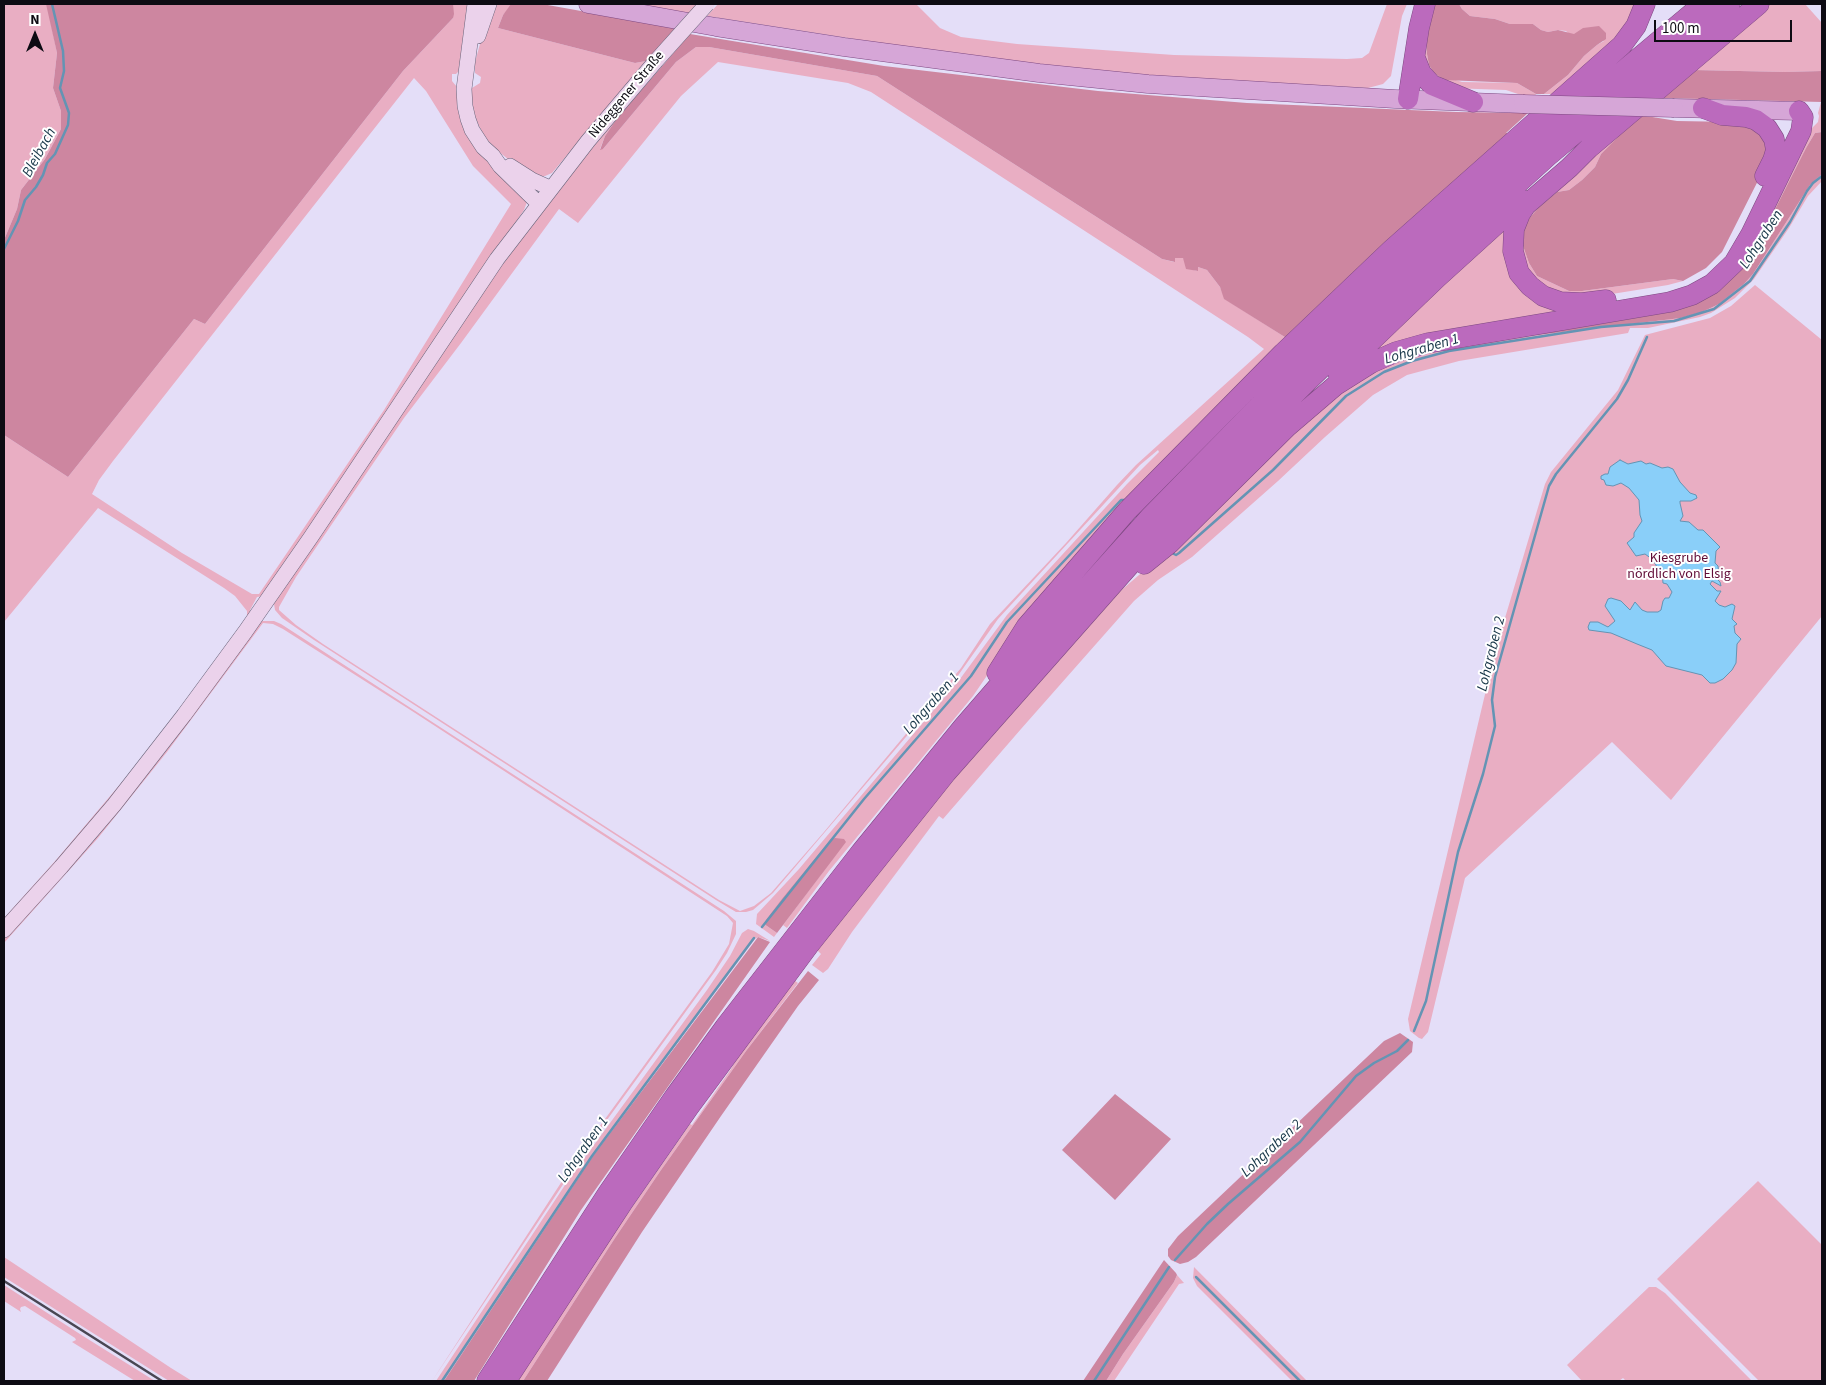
<!DOCTYPE html>
<html>
<head>
<meta charset="utf-8">
<style>
  body { margin:0 }
  #map { position:relative; width:1826px; height:1385px; overflow:hidden; background:#e4def8; font-family:"Source Sans 3",sans-serif }
  canvas { display:block }
  .frame { position:absolute; inset:0; border:5px solid #0d0b13; pointer-events:none }
  .north { position:absolute; left:10px; top:10px; width:50px; height:50px; -webkit-text-stroke:4px #fff; paint-order:stroke; rotate:0deg; font-size:14px; font-weight:700; line-height:20px; text-align:center; color:#0d0b13 }
  .north::after { content:''; display:block; margin:auto; width:18px; height:22px; background:#0d0b13; clip-path:polygon(50% 0,100% 100%,50% 72%,0 100%) }
  .scale { position:absolute; left:1654px; top:20px; width:138px; height:22px; box-sizing:border-box; border:2px solid #0d0b13; border-top:0; padding-left:6px; font-size:15px; line-height:18px; white-space:nowrap; color:#0d0b13; -webkit-text-stroke:4px #fff; paint-order:stroke }
</style>
</head>
<body>
<div id="map">
<canvas width="1826" height="1385"></canvas>
<div class="frame"></div>
<div class="north">N</div>
<div class="scale">100 m</div>
</div>
<script>
const ctx = document.querySelector('canvas').getContext('2d');
ctx.lineJoin = 'round';
function fillPath(path, color) {
  ctx.fillStyle = color;
  ctx.fill(path, 'evenodd');
}
function toPath(rows) {
  const path = new Path2D();
  for (const r of rows) {
    path.moveTo(r[0], r[1]);
    for (let i = 2; i < r.length; i += 2) path.lineTo(r[i], r[i + 1]);
  }
  return path;
}
function strokePath(path, color, width, dash) {
  ctx.strokeStyle = color;
  ctx.lineWidth = width;
  ctx.lineCap = dash ? 'butt' : 'round';
  ctx.setLineDash(dash || []);
  ctx.stroke(path);
}
function drawText(font, color, halo, rows, align = 'center') {
  ctx.font = font + ' "Source Sans 3",sans-serif';
  ctx.lineWidth = 4;
  ctx.setLineDash([]);
  ctx.textBaseline = 'middle';
  ctx.strokeStyle = halo;
  ctx.fillStyle = color;
  for (const [text, x, y, turn = 0] of rows) {
    ctx.save();
    ctx.translate(x, y);
    ctx.rotate((+turn || 0) * Math.PI / 180);
    ctx.textAlign = isNaN(turn) ? turn : align;
    if (halo) ctx.strokeText(text, 0, 0);
    ctx.fillText(text, 0, 0);
    ctx.restore();
  }
}
fillPath(toPath([
  [4,4,47,4,57,53,53,88,61,111,61,129,45,159,21,190,17,209,4,240],
  [453,4,471,4,462,64,458,72,456,74,452,74,452,81,457,87,464,128,473,145,527,202,524,210,265,596,257,597,250,610,251,615,163,736,4,924,4,918,56,860,133,769,184,703,247,617,247,611,235,596,224,588,98,508,4,622,4,435,68,477,194,319,205,324,403,71,453,18],
  [414,78,426,91,473,166,511,204,384,410,259,594,252,594,182,553,92,494,99,480,113,461],
  [493,4,513,4,503,15,498,28,635,63,646,61,552,173,545,176,540,177,514,164,498,151,485,138,474,116,471,99,472,88,480,83,481,77,475,73,475,62,485,26],
  [631,4,698,4,688,14],
  [718,4,916,4,940,28,961,37,1017,44,1174,55,1347,59,1362,58,1369,53,1387,4,1407,4,1402,16,1391,76,1383,84,1368,88,1156,77,963,56,707,16],
  [1459,4,1640,4,1633,23,1555,94,1544,94,1568,75,1584,56,1597,45,1604,41,1569,34,1566,31,1558,30,1548,32,1541,30,1533,24,1510,24,1495,19,1470,16,1462,9],
  [1768,4,1805,4,1822,23,1822,71,1785,72,1695,70],
  [1424,24,1427,54,1429,65,1434,73,1462,82,1517,83,1536,94,1535,96,1521,95,1506,90,1450,88,1424,71],
  [696,47,709,47,877,76,1162,259,1174,262,1175,258,1183,258,1194,270,1197,271,1198,267,1207,270,1220,287,1225,299,1288,339,1012,639,973,696,829,871,787,928,783,925,822,873,767,926,777,933,774,937,756,924,757,914,799,869,960,679,1007,615,1127,484,1159,452,1158,450,1140,465,998,619,957,677,773,893,753,910,746,912,736,912,716,900,314,640,282,618,275,610,274,604,274,599,493,277,594,143,663,64,618,117,605,136,600,149,603,149,676,62],
  [718,62,848,83,871,92,1248,337,1264,349,1136,465,1117,485,1066,543,990,624,961,668,824,832,771,893,754,906,740,911,719,900,323,644,296,625,279,610,279,607,296,577,404,418,461,343,559,209,578,223,681,96],
  [1821,102,1822,102,1822,132,1815,133,1806,148,1766,227,1749,256,1812,128,1818,122,1819,116,1818,113],
  [1611,137,1619,137,1601,154,1595,167,1582,180,1569,190,1557,192,1539,207,1526,222,1523,232,1522,243,1529,263,1537,276,1569,291,1582,291,1673,279,1683,281,1668,285,1587,298,1555,296,1547,293,1533,283,1521,264,1518,256,1517,240,1521,223,1528,211,1542,195],
  [1822,174,1822,181,1808,196,1789,228,1754,279,1735,298,1711,313,1700,317,1648,328,1630,328,1628,333,1459,361,1407,375,1373,395,1325,437,1278,481,1192,557,1158,580,1134,601,1021,729,943,819,939,816,852,932,828,969,823,973,812,965,821,954,817,950,908,835,968,762,1118,593,1160,557,1320,406,1392,359,1504,339,1681,318,1702,312,1719,304,1744,284,1753,274,1810,185],
  [1513,218,1518,280,1588,307,1665,294,1695,284,1734,255,1688,292,1364,355],
  [1755,285,1822,340,1822,616,1671,800,1612,742,1465,878,1428,1032,1422,1039,1419,1038,1410,1031,1408,1019,1496,648,1545,484,1551,472,1618,390,1645,335,1710,318,1731,306],
  [258,621,274,621,281,624,724,911,736,921,736,934,727,953,716,970,596,1135,432,1381,581,1152,712,972,729,944,733,923,727,916,412,711,283,629,273,624,263,623,167,752,98,838,4,943,4,936],
  [748,929,754,931,770,941,758,937,755,939,593,1156,444,1381,436,1381,567,1182,707,990,730,956,742,933],
  [794,980,798,983,746,1051,661,1170,615,1238,523,1381,517,1381,605,1246,690,1124,692,1125,731,1069,739,1054],
  [1758,1181,1822,1245,1822,1381,1759,1381,1657,1279],
  [4,1257,171,1368,192,1381,169,1381,4,1277],
  [1194,1267,1307,1381,1292,1381,1197,1286,1193,1278],
  [1177,1275,1184,1283,1179,1284,1114,1381,1106,1381,1123,1354,1174,1282],
  [4,1285,83,1336,155,1381,135,1381,72,1342,76,1340,75,1338,25,1306,21,1307,20,1309,21,1312,4,1301],
  [1649,1287,1656,1287,1665,1293,1752,1381,1626,1381,1623,1378,1619,1381,1582,1381,1567,1365]
]), '#e9aec3');
fillPath(toPath([
  [46,4,453,4,454,14,453,18,403,71,205,324,194,319,68,477,4,435,4,240,17,209,21,190,45,159,61,129,61,111,53,88,57,53],
  [511,4,542,4,676,28,646,61,635,63,498,28,503,15],
  [1432,4,1459,4,1462,9,1470,16,1495,19,1510,24,1533,24,1541,30,1548,32,1558,30,1574,34,1583,28,1599,26,1606,33,1606,39,1597,45,1584,56,1568,75,1544,94,1536,94,1517,83,1445,80,1434,73,1429,65,1427,54,1426,43],
  [690,34,884,66,1098,91,1247,103,1456,112,1528,113,1506,133,1513,133,1288,339,1224,299,1220,287,1207,270,1198,267,1198,271,1186,269,1183,258,1175,258,1175,262,1162,259,877,76,709,47,696,47,676,62,603,149,600,150,605,136,618,117],
  [1694,70,1785,72,1822,71,1822,102,1661,98],
  [1640,115,1677,121,1734,122,1762,130,1769,159,1722,252,1706,268,1683,281,1673,279,1582,291,1569,291,1537,276,1529,263,1522,243,1523,232,1526,222,1539,207,1557,192,1569,190,1582,180,1595,167,1601,154,1618,137,1616,137],
  [1822,132,1822,174,1810,185,1753,274,1744,284,1719,304,1702,312,1681,318,1504,339,1681,306,1749,256,1766,227,1806,148,1815,133],
  [835,838,844,839,846,842,777,933,767,926,765,924,766,920,782,899,831,839],
  [758,937,770,942,581,1210,474,1381,444,1381,593,1156],
  [808,971,819,980,798,1006,721,1116,642,1232,547,1381,523,1381,615,1238,661,1170,746,1051],
  [1400,1033,1413,1042,1412,1052,1196,1257,1188,1262,1180,1264,1171,1260,1168,1256,1168,1249,1178,1236,1384,1041],
  [1115,1094,1171,1139,1115,1200,1062,1150],
  [1164,1260,1176,1273,1177,1275,1174,1282,1123,1354,1106,1381,1083,1381]
]), '#cd86a0');
const water = toPath([
  [1620,460,1628,464,1641,461,1646,464,1650,463,1662,468,1668,467,1673,469,1680,482,1690,493,1696,495,1697,498,1691,501,1680,501,1680,503,1683,516,1680,521,1689,522,1698,530,1703,530,1720,547,1716,551,1715,563,1718,566,1719,577,1717,579,1720,582,1721,586,1712,581,1710,584,1717,591,1721,591,1715,601,1719,605,1725,607,1732,604,1735,606,1732,619,1737,624,1734,626,1735,633,1741,639,1737,644,1736,663,1732,670,1723,679,1715,683,1710,683,1702,675,1666,666,1652,650,1637,644,1611,633,1589,630,1588,627,1590,622,1598,622,1608,627,1615,621,1605,606,1608,599,1611,598,1621,601,1630,610,1635,602,1642,610,1647,612,1658,612,1661,610,1663,601,1665,598,1669,598,1672,592,1667,584,1663,583,1662,572,1657,571,1656,565,1652,559,1645,554,1636,556,1627,543,1634,537,1634,533,1642,521,1640,515,1639,500,1629,488,1621,483,1613,486,1606,485,1604,480,1601,479,1601,476,1605,474,1608,474,1610,467,1620,460]
]);
fillPath(water, '#8acff9');
strokePath(water, '#6494b4', 1);
strokePath(toPath([
  [4,249,18,221,25,200,36,187,43,175,47,163,55,154,68,125,69,113,60,88,64,71,63,51,52,4],
  [1172,553,1176,555,1179,553,1273,470,1346,396,1384,372,1412,361,1449,351,1601,327,1674,321,1714,309,1750,281,1790,222,1807,191,1813,183,1822,176],
  [762,927,864,799,971,676,1007,622,1121,500,1124,500],
  [1414,1031,1426,1001,1458,852,1483,774,1495,726,1492,700,1495,677,1549,486,1556,474,1617,399,1628,380,1647,337],
  [1175,1260,1207,1224,1228,1204,1300,1142,1356,1076,1374,1063,1397,1051,1408,1040],
  [1196,1277,1300,1381],
  [442,1381,592,1156,754,938],
  [1094,1381,1169,1267]
]), '#6494b4', 2.5);
const secondary = toPath([
  [475,4,464,89,465,106,468,119,472,130,483,147,493,156,500,166,539,204],
  [478,36,489,4],
  [510,166,532,180,550,188],
  [4,930,61,867,114,805,184,715,245,632,311,537,497,259,588,141,655,62]
]);
const primary = toPath([
  [588,4,716,27,844,47,1039,73,1148,84,1395,99,1523,104],
  [1674,108,1799,111]
]);
const highway = toPath([
  [1415,58,1421,73,1432,85,1473,102],
  [1408,99,1419,28,1425,4],
  [1703,108,1722,115,1746,117,1756,120,1767,128,1774,139,1776,150,1773,160,1765,176],
  [1606,300,1582,303,1560,302,1543,296,1530,286,1519,273,1513,251,1514,229,1520,214,1526,205,1569,168,1589,148,1759,4],
  [1338,373,1438,277,1523,200],
  [1144,564,1170,543,1287,427,1336,385,1371,363,1396,352,1428,343,1670,302,1692,295,1712,284,1734,263,1751,234,1801,131,1803,117,1799,111],
  [997,673,1026,627,1127,511,1283,353,1391,250,1622,45,1636,26,1645,4],
  [487,1381,608,1193,675,1096,725,1027,861,852,963,727,1002,682,1151,516,1299,365,1403,265,1537,143,1703,4],
  [506,1381,623,1202,689,1107,809,945,946,773,1159,532,1220,468,1311,378,1414,278,1548,156,1730,4]
]);
strokePath(secondary, '#686379', 16);
strokePath(primary, '#7e4982', 19);
strokePath(highway, '#7e4982', 21);
strokePath(secondary, '#ebd2eb', 15);
strokePath(primary, '#d6a6d7', 18);
strokePath(highway, '#bb6abd', 20);
strokePath(toPath([
  [4,1281,162,1381]
]), '#494653', 2.5);
const secondaryBridge = toPath([
  [655,62,707,4]
]);
const primaryBridge = toPath([
  [1523,104,1674,108]
]);
strokePath(secondaryBridge, '#686379', 16, []);
strokePath(primaryBridge, '#7e4982', 19, []);
strokePath(secondaryBridge, '#ebd2eb', 15);
strokePath(primaryBridge, '#d6a6d7', 18);
drawText('14px', '#0d0b13', '#fff', [
  ["Nideggener Straße",627,95,-50]
]);
drawText('14px', '#600b36', '#fff', [
  ["Kiesgrube",1679,559],
  ["nördlich von Elsig",1679,575]
]);
drawText('italic 15px', '#163547', '#fff', [
  ["Bleibach",40,153,-61],
  ["Lohgraben",1762,240,-57],
  ["Lohgraben 1",1422,350,-16],
  ["Lohgraben 2",1492,654,-76],
  ["Lohgraben 1",932,704,-49],
  ["Lohgraben 2",1272,1149,-43],
  ["Lohgraben 1",584,1150,-55]
]);
</script>
</body>
</html>
